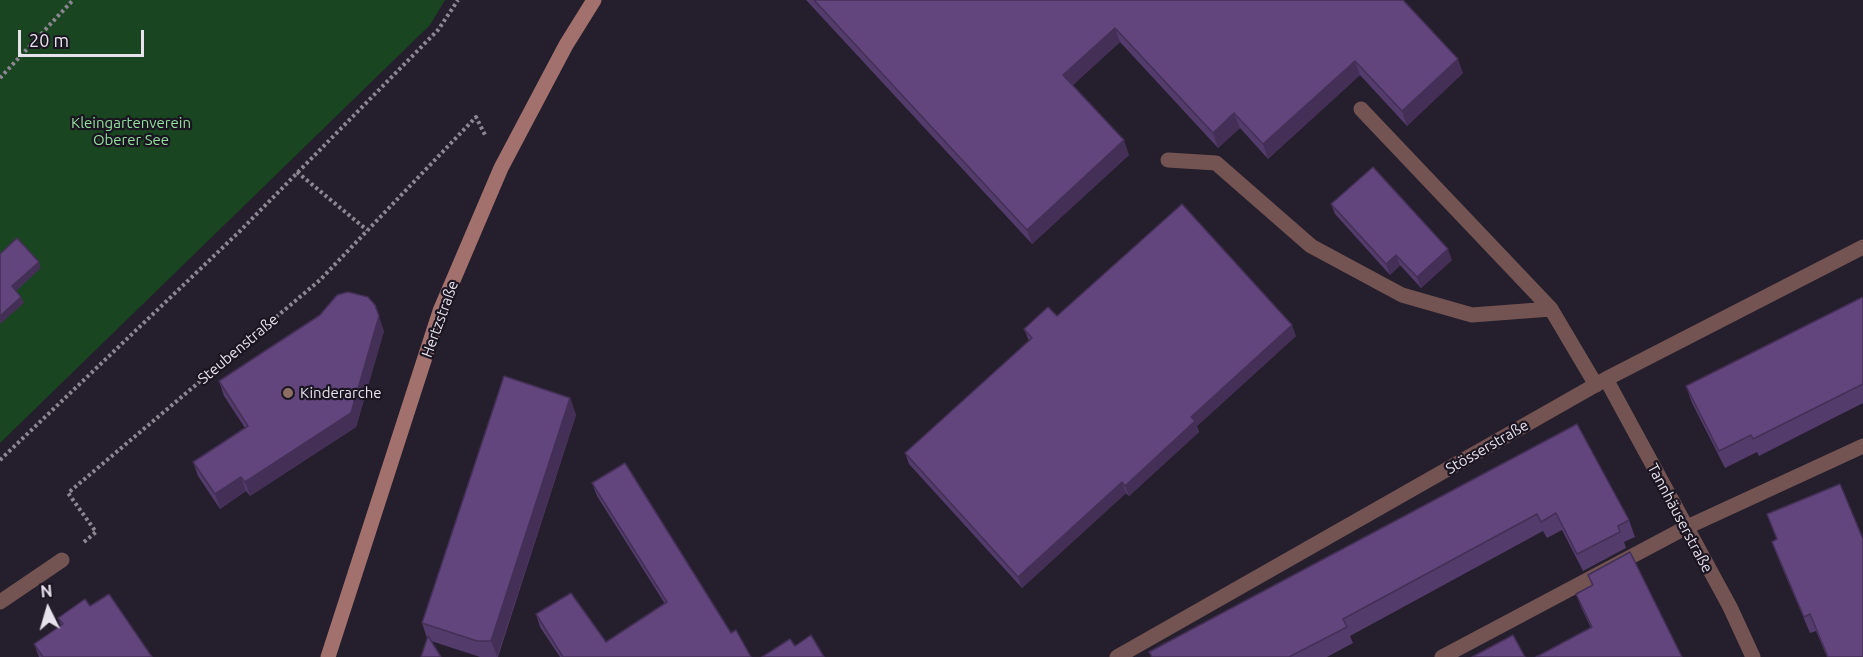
<!DOCTYPE html>
<html>
<head>
<meta charset="utf-8">
<style>
  body { margin:0 }
  #map { position:relative; width:1863px; height:657px; overflow:hidden; background:#251e2c; font-family:Ubuntu,sans-serif }
  canvas { display:block }
  .north { position:absolute; left:18px; top:579px; width:60px; height:60px; -webkit-text-stroke:4px #1b1522; paint-order:stroke; rotate:355deg; font-size:16px; font-weight:700; line-height:24px; text-align:center; color:#e7e3ec }
  .north::after { content:''; display:block; margin:auto; width:21px; height:27px; background:#e7e3ec; clip-path:polygon(50% 0,100% 100%,50% 72%,0 100%) }
  .scale { position:absolute; left:18px; top:30px; width:126px; height:27px; box-sizing:border-box; border:3px solid #e7e3ec; border-top:0; padding-left:8px; font-size:18px; line-height:21px; white-space:nowrap; color:#e7e3ec; -webkit-text-stroke:4px #1b1522; paint-order:stroke }
</style>
</head>
<body>
<div id="map">
<canvas width="1863" height="657"></canvas>
<div class="north">N</div>
<div class="scale">20 m</div>
</div>
<script>
const ctx = document.querySelector('canvas').getContext('2d');
ctx.lineJoin = 'round';
function fillPath(path, color) {
  ctx.fillStyle = color;
  ctx.fill(path, 'evenodd');
}
function toPath(rows) {
  const path = new Path2D();
  for (const r of rows) {
    path.moveTo(r[0], r[1]);
    for (let i = 2; i < r.length; i += 2) path.lineTo(r[i], r[i + 1]);
  }
  return path;
}
function strokePath(path, color, width, dash) {
  ctx.strokeStyle = color;
  ctx.lineWidth = width;
  ctx.lineCap = dash ? 'butt' : 'round';
  ctx.setLineDash(dash || []);
  ctx.stroke(path);
}
function drawText(font, color, halo, rows, align = 'center') {
  ctx.font = font + ' Ubuntu,sans-serif';
  ctx.lineWidth = 4.5;
  ctx.setLineDash([]);
  ctx.textBaseline = 'middle';
  ctx.strokeStyle = halo;
  ctx.fillStyle = color;
  for (const [text, x, y, turn = 0] of rows) {
    ctx.save();
    ctx.translate(x, y);
    ctx.rotate((+turn || 0) * Math.PI / 180);
    ctx.textAlign = isNaN(turn) ? turn : align;
    if (halo) ctx.strokeText(text, 0, 0);
    ctx.fillText(text, 0, 0);
    ctx.restore();
  }
}
fillPath(toPath([
  [0,0,445,0,430,25,0,443]
]), '#194521');
strokePath(toPath([
  [0,78,73,0],
  [297,172,367,230],
  [0,460,239,232,438,30,458,0],
  [84,542,96,532,68,493,320,280,476,117,485,135]
]), '#8d8793', 4, [3, 3]);
strokePath(toPath([
  [1361,109,1551,309,1596,385],
  [1168,160,1216,163,1311,246,1402,295,1472,315,1551,309],
  [1442,657,1685,528,1863,446]
]), '#735452', 15);
strokePath(toPath([
  [1606,379,1730,607,1753,657],
  [0,602,62,560],
  [1117,657,1606,379,1863,247]
]), '#735452', 15);
strokePath(toPath([
  [328,657,440,311,501,168,566,45,594,0]
]), '#a2716d', 15);
fillPath(toPath([
  [806,0,1403,0,1463,73,1407,126,1360,75,1268,159,1240,128,1218,148,1120,42,1073,85,1129,155,1032,244],
  [1331,204,1452,260,1421,288,1400,265,1390,275,1335,214],
  [1863,297,1863,403,1759,456,1757,452,1725,468,1692,403,1686,386],
  [1057,316,1296,336,1197,426,1199,432,1129,496,1126,493,1022,588,909,464,905,453,1029,341,1024,329],
  [384,331,356,427,250,496,246,491,220,509,198,476,193,462,245,428,224,396,219,381],
  [570,398,576,415,498,657,480,657,431,641,427,638,422,623],
  [1577,424,1629,520,1635,537,1624,542,1626,548,1583,571,1562,530,1547,538,1543,531,1350,636,1353,643,1327,657,1151,657,1149,652],
  [592,483,731,633,751,657,560,657,540,627,536,614,606,642,665,604,597,496],
  [1767,514,1863,657,1827,657,1816,631,1810,633,1778,558,1772,542,1777,540],
  [1588,575,1682,657,1591,628,1581,607,1576,594,1592,586],
  [90,606,152,657,39,657,34,644,61,626,58,618]
]), '#533b6b');
fillPath(toPath([
  [1115,28,1120,42,1068,89,1063,75],
  [1458,59,1463,73,1407,126,1402,111],
  [1355,61,1360,75,1268,159,1263,144],
  [1234,113,1240,128,1218,148,1213,133],
  [1124,140,1129,155,1032,244,1027,230],
  [1448,249,1452,260,1421,288,1417,277],
  [1396,255,1400,265,1390,275,1386,264],
  [39,262,41,268,15,292,12,286],
  [21,297,24,303,0,324,0,316],
  [375,305,384,331,356,427,250,496,245,482],
  [1292,325,1296,336,1197,426,1199,432,1129,496,1125,486,1191,417],
  [570,398,576,415,497,657,491,641],
  [241,477,246,491,220,509,215,494],
  [1122,482,1126,493,1022,588,1018,577]
]), '#443057');
const building = toPath([
  [814,0,1403,0,1458,59,1402,111,1355,61,1263,144,1234,113,1213,133,1115,28,1063,75,1124,140,1027,230,814,0],
  [1373,167,1448,249,1417,277,1396,255,1386,264,1331,204,1373,167],
  [1182,204,1292,325,1191,417,1195,421,1125,486,1122,482,1018,577,905,453,1032,338,1024,329,1048,307,1057,316,1182,204],
  [17,238,39,262,12,286,21,297,0,316,0,254,17,238],
  [348,292,368,297,375,305,379,316,351,413,245,482,241,477,215,494,193,462,248,426,219,381,320,315,337,295,348,292],
  [1863,297,1863,384,1753,439,1751,435,1719,451,1686,386,1863,297],
  [504,376,570,398,491,641,477,641,422,623,504,376],
  [1577,424,1629,520,1618,526,1620,532,1577,554,1556,513,1541,522,1537,514,1343,619,1347,627,1289,657,1152,657,1149,652,1577,424],
  [625,463,731,633,736,630,751,657,563,657,536,614,571,593,606,642,667,602,592,483,625,463],
  [1840,484,1863,539,1863,657,1828,657,1810,614,1804,617,1772,542,1777,539,1767,514,1840,484],
  [1630,552,1682,657,1536,657,1592,627,1576,594,1593,585,1588,575,1630,552],
  [109,594,152,657,43,657,34,644,63,624,58,618,85,599,90,606,109,594],
  [811,635,824,657,762,657,790,639,795,646,811,635],
  [1513,635,1525,657,1472,657,1513,635],
  [428,636,441,657,421,657,428,636]
]);
fillPath(building, '#61457c');
strokePath(building, '#443057', 1.5);
for (const [x, y, r, color] of [
  [288,393,6,"#8d6e63"]
]) {
  const dot = new Path2D();
  dot.arc(x, y, r, 0, 2 * Math.PI);
  ctx.fillStyle = color;
  ctx.fill(dot);
  strokePath(dot, '#1b1522', 2);
}
drawText('15px', '#91e09c', '#1b1522', [
  ["Kleingartenverein",131,123],
  ["Oberer See",131,140]
]);
drawText('15px', '#e7e3ec', '#1b1522', [
  ["Hertzstraße",440,319,-70],
  ["Steubenstraße",238,349,-40],
  ["Stösserstraße",1487,447,-30],
  ["Tannhäuserstraße",1680,518,62]
]);
drawText('15px', '#e7e3ec', '#1b1522', [
  ["Kinderarche",300,393]
], 'left');
</script>
</body>
</html>
